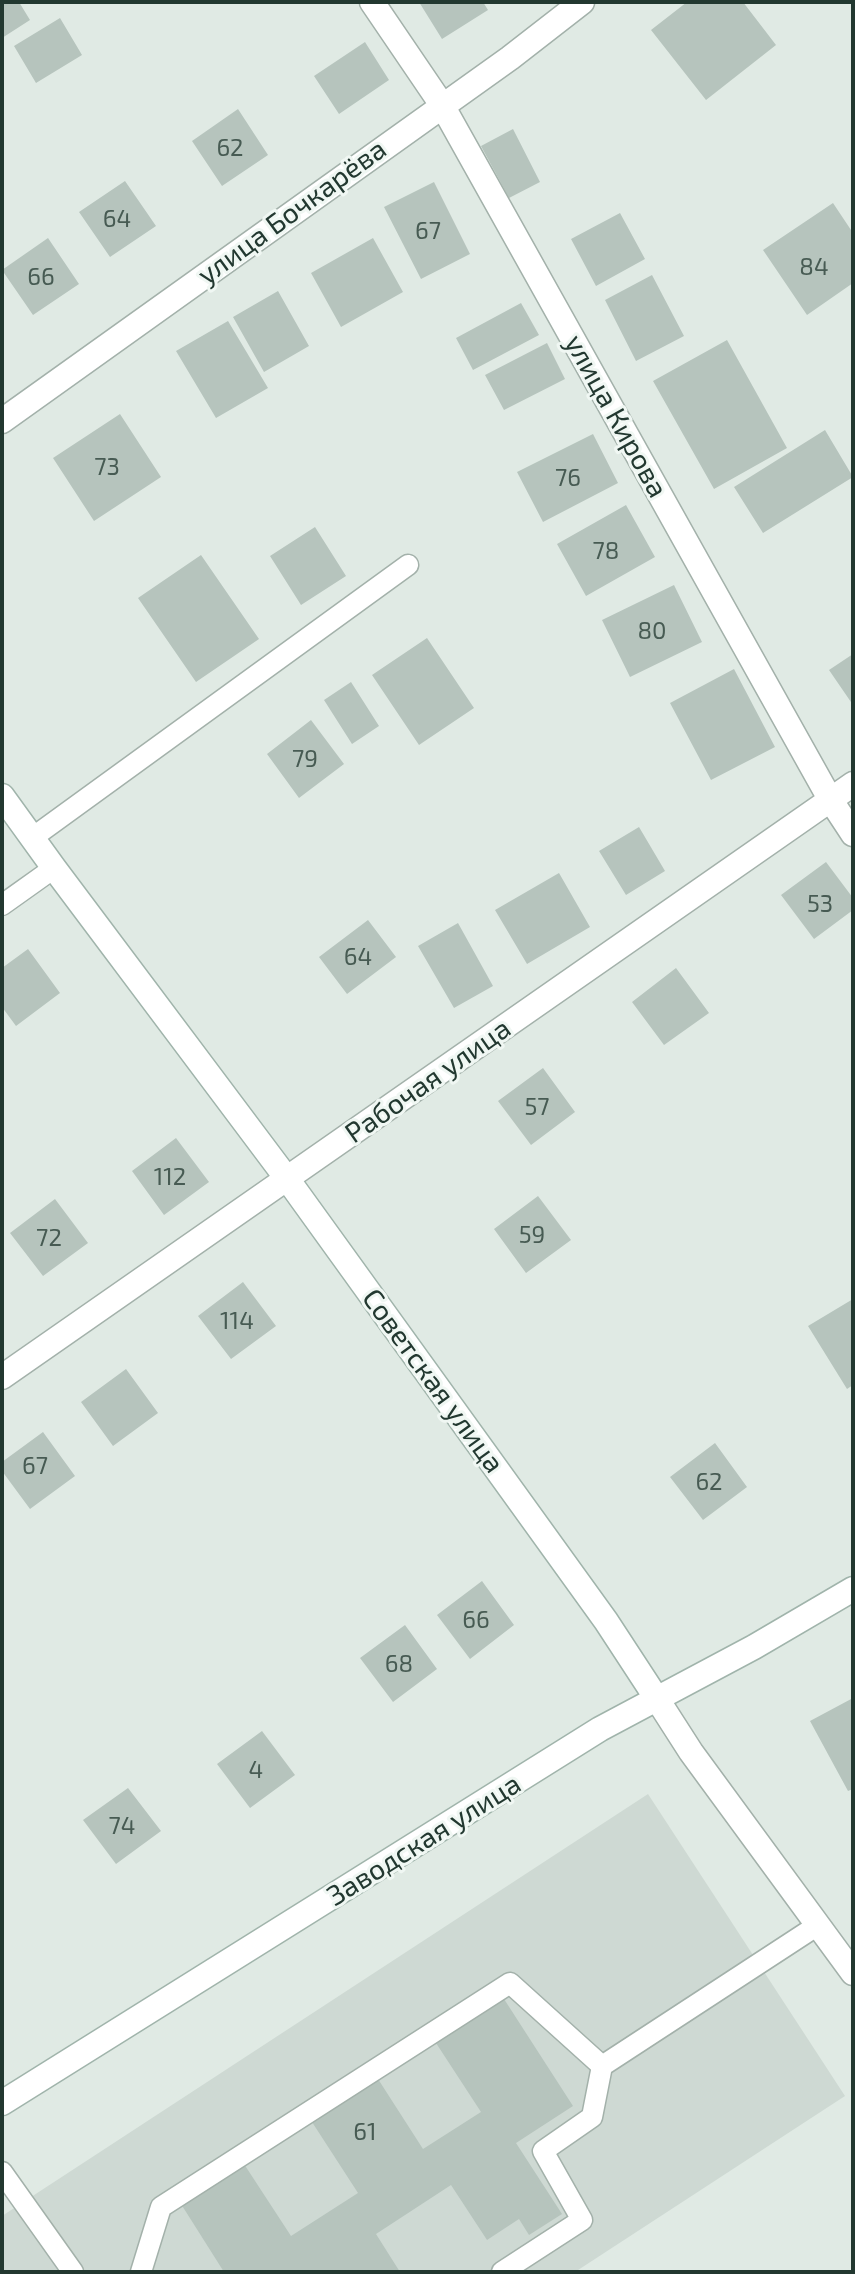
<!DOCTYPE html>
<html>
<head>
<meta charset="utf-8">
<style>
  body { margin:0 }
  #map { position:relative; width:855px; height:2274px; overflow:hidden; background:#e0eae4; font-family:"Exo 2",sans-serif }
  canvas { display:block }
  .frame { position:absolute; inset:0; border:4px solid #223830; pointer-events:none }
</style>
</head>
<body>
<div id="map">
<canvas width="855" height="2274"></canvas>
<div class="frame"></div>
</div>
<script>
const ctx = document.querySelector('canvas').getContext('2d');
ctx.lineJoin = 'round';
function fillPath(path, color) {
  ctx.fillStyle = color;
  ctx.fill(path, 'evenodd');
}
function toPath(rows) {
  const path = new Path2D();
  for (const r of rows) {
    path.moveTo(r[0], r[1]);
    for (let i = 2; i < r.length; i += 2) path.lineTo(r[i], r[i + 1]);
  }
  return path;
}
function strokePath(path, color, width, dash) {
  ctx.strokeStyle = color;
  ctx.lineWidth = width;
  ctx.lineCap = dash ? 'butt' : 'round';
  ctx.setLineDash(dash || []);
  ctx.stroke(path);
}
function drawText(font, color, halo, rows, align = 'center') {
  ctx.font = font + ' "Exo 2",sans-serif';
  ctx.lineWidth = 6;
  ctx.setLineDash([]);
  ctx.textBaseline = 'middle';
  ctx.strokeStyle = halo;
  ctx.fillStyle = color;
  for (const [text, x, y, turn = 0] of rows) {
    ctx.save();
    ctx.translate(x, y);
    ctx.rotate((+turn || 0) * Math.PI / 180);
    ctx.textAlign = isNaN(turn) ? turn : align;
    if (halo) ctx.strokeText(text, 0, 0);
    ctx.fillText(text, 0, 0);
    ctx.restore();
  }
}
fillPath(toPath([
  [648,1794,845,2096,575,2272,2,2272,2,2216]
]), '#ced9d3');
fillPath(toPath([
  [2,2,19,2,30,20,2,38],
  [419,2,483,2,488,10,442,39],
  [687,2,743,2,776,45,706,100,651,30],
  [60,18,82,55,36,83,14,46],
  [365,42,389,80,339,114,314,76],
  [238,109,268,155,222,186,192,141],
  [513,129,540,182,509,198,481,146],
  [125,181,156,226,110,257,79,212],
  [434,182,470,254,421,279,384,207],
  [833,203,853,233,853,283,807,315,763,250],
  [620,213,645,259,596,286,571,239],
  [48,238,79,284,33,315,2,270],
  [373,238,403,292,341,327,311,273],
  [652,275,684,336,636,361,605,300],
  [278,291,309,346,264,372,233,317],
  [521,303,539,335,473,370,456,338],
  [228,321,268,388,216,418,176,351],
  [727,340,787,448,714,489,653,381],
  [547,343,565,379,504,410,485,375],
  [120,414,161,477,94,521,53,458],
  [825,430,853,477,763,533,734,487],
  [593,434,618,483,543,522,517,472],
  [626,505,655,557,586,596,557,544],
  [315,527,346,576,301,605,270,556],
  [201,555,259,639,196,682,138,598],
  [674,585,702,642,630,677,602,620],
  [427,638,474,708,419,745,372,675],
  [853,654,853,705,829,670],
  [734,669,775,747,711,780,670,703],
  [351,682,379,726,352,744,324,700],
  [311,720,344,764,299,798,267,754],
  [639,827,665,871,626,895,599,851],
  [826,862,853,898,853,910,814,939,781,895],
  [559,873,590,927,527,964,495,910],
  [368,920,396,957,347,994,319,957],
  [458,923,493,986,454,1008,418,946],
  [28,949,60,993,16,1026,2,1007,2,968],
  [676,968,709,1013,664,1045,632,1002],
  [543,1068,575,1112,531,1145,498,1101],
  [176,1138,209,1182,164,1215,132,1171],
  [538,1196,571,1240,526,1273,494,1229],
  [55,1199,88,1243,43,1276,10,1233],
  [243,1282,276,1326,231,1359,198,1316],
  [853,1299,853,1385,847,1389,808,1326],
  [126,1369,158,1413,113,1446,81,1402],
  [43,1432,75,1476,30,1509,2,1471,2,1462],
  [715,1443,747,1487,703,1520,670,1477],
  [482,1581,514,1625,470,1659,437,1615],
  [405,1625,437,1669,393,1702,360,1658],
  [853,1698,853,1789,848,1791,810,1721],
  [262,1731,295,1775,250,1808,217,1764],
  [128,1788,161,1831,116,1864,83,1820],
  [504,1999,573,2106,516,2143,562,2214,529,2235,519,2219,487,2240,451,2185,376,2234,400,2272,224,2272,181,2204,244,2164,291,2236,358,2193,312,2122,378,2079,423,2149,481,2112,436,2043]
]), '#b6c4bd');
const lane = toPath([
  [32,838,408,565],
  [2,905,54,868],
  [2,2172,73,2272],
  [141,2272,161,2207,510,1983,602,2066],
  [502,2272,582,2220,543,2151,592,2117,602,2066,818,1925]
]);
const street = toPath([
  [372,2,442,105,830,799,853,834],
  [2,421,510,58,582,2],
  [2,1377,853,784],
  [657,1699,691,1752,853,1973]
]);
const secondary = toPath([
  [2,796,54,868,288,1180,606,1621,657,1699],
  [2,2103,600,1729,754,1647,853,1589]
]);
strokePath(lane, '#a3b1aa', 23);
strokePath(street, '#a3b1aa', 27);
strokePath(secondary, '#a0b4ab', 27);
strokePath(lane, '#fff', 20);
strokePath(street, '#fff', 24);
strokePath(secondary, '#fff', 24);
drawText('24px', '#475b53', null, [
  ["62",230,148],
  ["64",117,219],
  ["67",428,231],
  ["84",814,267],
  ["66",41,277],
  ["73",107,467],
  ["76",568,478],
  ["78",606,551],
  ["80",652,631],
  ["79",305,759],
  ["53",820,904],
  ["64",358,957],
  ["57",537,1107],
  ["112",170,1177],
  ["59",532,1235],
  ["72",49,1238],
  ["114",237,1321],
  ["67",35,1466],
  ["62",709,1482],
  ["66",476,1620],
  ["68",399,1664],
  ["4",256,1770],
  ["74",122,1826],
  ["61",365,2132]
]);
drawText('28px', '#223830', '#f0f7f3', [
  ["улица Бочкарёва",292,212,-36],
  ["улица Кирова",616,416,61],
  ["Рабочая улица",428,1081,-35],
  ["Советская улица",433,1381,54],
  ["Заводская улица",424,1840,-32]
]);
</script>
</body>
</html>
